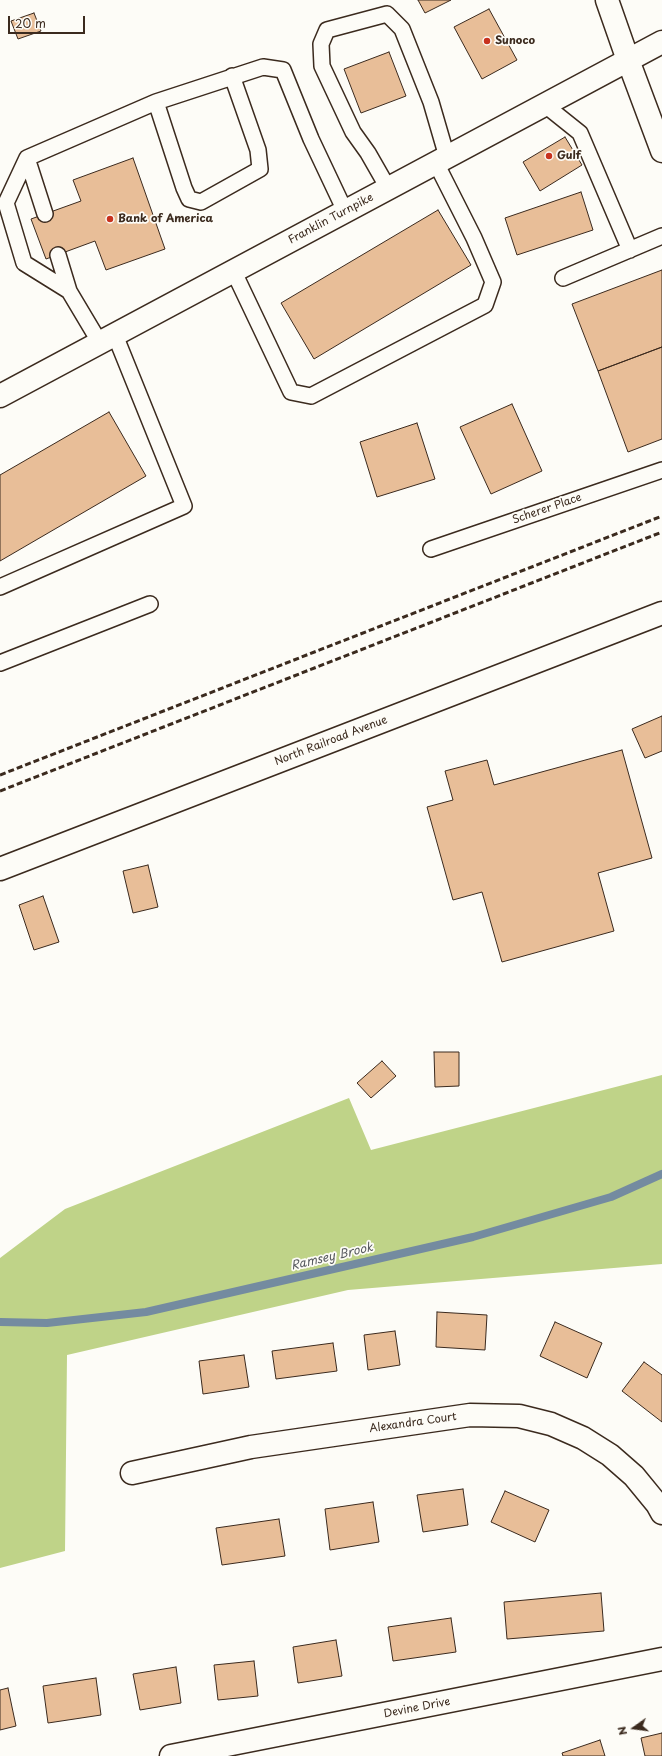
<!DOCTYPE html>
<html>
<head>
<meta charset="utf-8">
<style>
  body { margin:0 }
  #map { position:relative; width:662px; height:1756px; overflow:hidden; background:#fdfcf7; font-family:"Playpen Sans",sans-serif }
  canvas { display:block }
  .north { position:absolute; left:614px; top:1708px; width:40px; height:40px; -webkit-text-stroke:3px #fdfcf7; paint-order:stroke; rotate:256deg; font-size:11px; font-weight:700; line-height:16px; text-align:center; color:#3b2a1e }
  .north::after { content:''; display:block; margin:auto; width:14px; height:18px; background:#3b2a1e; clip-path:polygon(50% 0,100% 100%,50% 72%,0 100%) }
  .scale { position:absolute; left:8px; top:16px; width:77px; height:18px; box-sizing:border-box; border:2px solid #3b2a1e; border-top:0; padding-left:5px; font-size:12px; line-height:14px; white-space:nowrap; color:#3b2a1e; -webkit-text-stroke:3px #fdfcf7; paint-order:stroke }
</style>
</head>
<body>
<div id="map">
<canvas width="662" height="1756"></canvas>
<div class="north">N</div>
<div class="scale">20 m</div>
</div>
<script>
const ctx = document.querySelector('canvas').getContext('2d');
ctx.lineJoin = 'round';
function fillPath(path, color) {
  ctx.fillStyle = color;
  ctx.fill(path, 'evenodd');
}
function toPath(rows) {
  const path = new Path2D();
  for (const r of rows) {
    path.moveTo(r[0], r[1]);
    for (let i = 2; i < r.length; i += 2) path.lineTo(r[i], r[i + 1]);
  }
  return path;
}
function strokePath(path, color, width, dash) {
  ctx.strokeStyle = color;
  ctx.lineWidth = width;
  ctx.lineCap = dash ? 'butt' : 'round';
  ctx.setLineDash(dash || []);
  ctx.stroke(path);
}
function drawText(font, color, halo, rows, align = 'center') {
  ctx.font = font + ' "Playpen Sans",sans-serif';
  ctx.lineWidth = 3.5;
  ctx.setLineDash([]);
  ctx.textBaseline = 'middle';
  ctx.strokeStyle = halo;
  ctx.fillStyle = color;
  for (const [text, x, y, turn = 0] of rows) {
    ctx.save();
    ctx.translate(x, y);
    ctx.rotate((+turn || 0) * Math.PI / 180);
    ctx.textAlign = isNaN(turn) ? turn : align;
    if (halo) ctx.strokeText(text, 0, 0);
    ctx.fillText(text, 0, 0);
    ctx.restore();
  }
}
fillPath(toPath([
  [662,1075,662,1264,348,1290,67,1355,65,1551,0,1568,0,1258,65,1209,349,1098,371,1150]
]), '#bfd388');
strokePath(toPath([
  [0,1322,47,1323,146,1312,473,1237,611,1197,662,1174]
]), '#748ba0', 8);
const building = toPath([
  [418,0,451,0,425,13,418,0],
  [489,9,517,60,482,79,454,27,489,9],
  [34,13,41,31,18,39,11,21,34,13],
  [389,52,406,96,361,113,344,69,389,52],
  [565,137,582,165,540,191,523,162,565,137],
  [133,158,165,249,106,270,95,241,46,259,31,219,81,201,73,180,133,158],
  [581,192,593,230,517,255,505,218,581,192],
  [438,210,471,265,314,359,281,303,438,210],
  [662,270,662,347,598,371,572,304,662,270],
  [662,347,662,439,628,452,598,371,662,347],
  [512,404,542,471,491,494,460,427,512,404],
  [109,412,146,476,0,561,0,475,109,412],
  [417,423,435,479,377,497,360,442,417,423],
  [662,716,662,751,645,758,632,729,662,716],
  [622,750,652,858,598,873,614,931,502,962,482,892,453,900,427,807,453,800,445,771,487,760,494,785,622,750],
  [148,865,158,907,133,913,123,871,148,865],
  [43,896,59,942,34,950,19,905,43,896],
  [434,1052,459,1052,459,1086,435,1087,434,1052],
  [382,1061,396,1076,371,1098,357,1083,382,1061],
  [437,1312,487,1315,485,1350,436,1347,437,1312],
  [555,1322,602,1343,587,1378,540,1356,555,1322],
  [395,1331,400,1365,368,1370,364,1335,395,1331],
  [333,1343,337,1371,276,1379,272,1351,333,1343],
  [244,1355,249,1387,203,1394,199,1361,244,1355],
  [644,1362,662,1375,662,1422,622,1391,644,1362],
  [463,1489,468,1525,423,1532,417,1495,463,1489],
  [505,1491,549,1510,535,1542,491,1522,505,1491],
  [373,1502,379,1542,330,1550,325,1509,373,1502],
  [279,1519,285,1556,222,1565,216,1528,279,1519],
  [601,1593,604,1631,507,1639,504,1602,601,1593],
  [451,1618,456,1652,393,1661,388,1627,451,1618],
  [336,1640,342,1676,298,1683,293,1647,336,1640],
  [254,1661,258,1696,218,1700,214,1665,254,1661],
  [176,1667,181,1703,140,1710,133,1674,176,1667],
  [96,1678,101,1715,48,1723,43,1686,96,1678],
  [8,1688,16,1726,0,1730,0,1690,8,1688],
  [662,1733,662,1756,645,1756,641,1738,662,1733],
  [600,1740,605,1756,563,1756,562,1753,600,1740]
]);
fillPath(building, '#e8be98');
strokePath(building, '#3b2a1e', 1);
const lane = toPath([
  [156,102,184,188,189,199,201,202,260,169,258,150,232,76],
  [545,105,580,133,630,250],
  [27,158,6,203,24,263,69,291,100,343],
  [388,188,368,153,353,132,322,66,321,44,327,30,387,14,402,29,431,102,447,157],
  [45,214,27,158,156,102,263,67,283,70,311,139,345,211],
  [58,255,69,291],
  [233,270,291,392,311,396,485,305,493,282,474,238,436,163],
  [563,278,662,236],
  [431,549,662,470],
  [0,587,184,506,115,335],
  [0,663,150,604]
]);
const street = toPath([
  [628,60,662,151],
  [0,869,662,613],
  [132,1473,251,1447,470,1415,519,1416,551,1424,583,1438,610,1455,634,1476,657,1504,662,1513],
  [171,1756,662,1659]
]);
const secondary = toPath([
  [607,0,628,60]
]);
const primary = toPath([
  [0,396,662,42]
]);
strokePath(lane, '#3b2a1e', 18);
strokePath(street, '#3b2a1e', 25);
strokePath(secondary, '#3b2a1e', 25);
strokePath(primary, '#3b2a1e', 25);
strokePath(lane, '#fdfcf7', 15);
strokePath(street, '#fdfcf7', 22);
strokePath(secondary, '#fdfcf7', 22);
strokePath(primary, '#fdfcf7', 22);
strokePath(toPath([
  [0,775,662,516],
  [0,791,662,532]
]), '#3b2a1e', 3, [6, 3]);
for (const [x, y, r, color] of [
  [487,41,4,"#c8321e"],
  [549,156,4,"#c8321e"],
  [110,219,4,"#c8321e"]
]) {
  const dot = new Path2D();
  dot.arc(x, y, r, 0, 2 * Math.PI);
  ctx.fillStyle = color;
  ctx.fill(dot);
  strokePath(dot, '#fdfcf7', 1.5);
}
drawText('bold 11px', '#3b2a1e', '#fdfcf7', [
  ["Sunoco",495,41],
  ["Gulf",557,156],
  ["Bank of America",118,219]
], 'left');
drawText('11px', '#3b2a1e', '#fdfcf7', [
  ["Franklin Turnpike",331,219,-28],
  ["Scherer Place",547,509,-19],
  ["North Railroad Avenue",331,741,-21],
  ["Alexandra Court",413,1423,-8],
  ["Devine Drive",417,1708,-11]
]);
drawText('italic 12px', '#585a5f', '#fdfcf7', [
  ["Ramsey Brook",332,1257,-13]
]);
</script>
</body>
</html>
